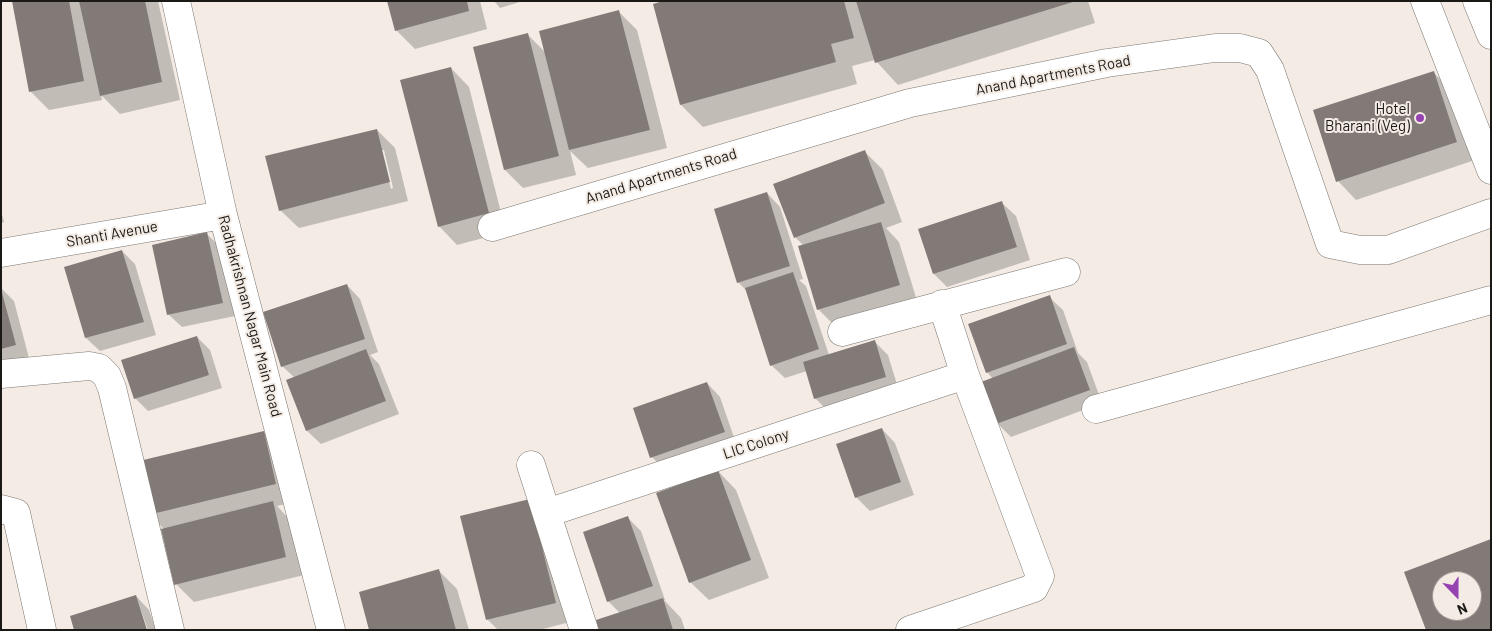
<!DOCTYPE html>
<html>
<head>
<meta charset="utf-8">
<style>
  body { margin:0 }
  #map { position:relative; width:1492px; height:631px; overflow:hidden; background:#f3ebe4; font-family:Barlow,sans-serif }
  canvas { display:block }
  .frame { position:absolute; inset:0; border:2px solid #1b1916; pointer-events:none }
  .north { position:absolute; left:1432px; top:571px; width:50px; height:50px; box-sizing:border-box; background:#f3ebe4; border:1px solid #9d9792; border-radius:50%; rotate:158deg; font-size:14px; font-weight:700; line-height:20px; text-align:center; color:#1b1916 }
  .north::after { content:''; display:block; margin:auto; width:18px; height:22px; background:#9643b2; clip-path:polygon(50% 0,100% 100%,50% 72%,0 100%) }
</style>
</head>
<body>
<div id="map">
<canvas width="1492" height="631"></canvas>
<div class="frame"></div>
<div class="north">N</div>
</div>
<script>
const ctx = document.querySelector('canvas').getContext('2d');
ctx.lineJoin = 'round';
function fillPath(path, color) {
  ctx.fillStyle = color;
  ctx.fill(path, 'evenodd');
}
function toPath(rows) {
  const path = new Path2D();
  for (const r of rows) {
    path.moveTo(r[0], r[1]);
    for (let i = 2; i < r.length; i += 2) path.lineTo(r[i], r[i + 1]);
  }
  return path;
}
function strokePath(path, color, width, dash) {
  ctx.strokeStyle = color;
  ctx.lineWidth = width;
  ctx.lineCap = dash ? 'butt' : 'round';
  ctx.setLineDash(dash || []);
  ctx.stroke(path);
}
function drawText(font, color, halo, rows, align = 'center') {
  ctx.font = font + ' Barlow,sans-serif';
  ctx.lineWidth = 4;
  ctx.setLineDash([]);
  ctx.textBaseline = 'middle';
  ctx.strokeStyle = halo;
  ctx.fillStyle = color;
  for (const [text, x, y, turn = 0] of rows) {
    ctx.save();
    ctx.translate(x, y);
    ctx.rotate((+turn || 0) * Math.PI / 180);
    ctx.textAlign = isNaN(turn) ? turn : align;
    if (halo) ctx.strokeText(text, 0, 0);
    ctx.fillText(text, 0, 0);
    ctx.restore();
  }
}
fillPath(toPath([
  [13,1,158,1,180,100,120,114,101,95,102,100,49,110,30,91],
  [389,1,480,1,487,29,415,49,396,30],
  [494,1,523,1,500,8],
  [668,1,1088,1,1095,23,898,85,875,60,852,66,857,84,703,127,681,105,654,5],
  [619,12,637,30,667,148,588,168,570,151,576,175,523,188,505,170,474,48,527,34,545,52],
  [451,68,469,87,506,232,457,245,439,226],
  [1433,72,1452,91,1475,160,1356,200,1338,181],
  [377,130,395,148,408,201,299,228,280,210],
  [381,150,384,150,393,188,391,189],
  [864,151,883,170,902,222,886,228,899,242,918,304,837,328,818,309,804,246,795,237],
  [767,193,780,207,803,279,799,280,806,286,829,355,875,342,888,355,899,391,829,412,815,398,807,371,785,378,771,365,747,291,738,282],
  [1002,203,1016,216,1030,260,947,287,934,274],
  [1,211,4,222,1,223],
  [207,234,220,247,235,316,182,327,168,314],
  [122,251,135,264,156,335,100,351,86,338],
  [347,285,360,299,378,352,370,355,379,364,399,414,321,444,307,431,288,381,295,378,282,366],
  [1,288,14,301,29,358,1,366],
  [1049,297,1063,310,1078,353,1087,362,1102,403,1011,437,997,423,993,379,987,372],
  [197,337,210,350,222,388,148,411,135,398],
  [707,383,720,397,737,446,665,470,652,457],
  [882,429,895,443,914,495,870,511,856,497],
  [264,432,282,451,294,502,277,506,291,521,304,575,194,602,176,584,164,529,149,514],
  [718,471,736,490,769,578,709,600,690,582],
  [530,500,574,621,539,630,498,630,488,620],
  [628,518,641,531,665,600,664,600,681,618,685,630,601,630,620,613,608,601],
  [438,570,457,589,469,630,371,630],
  [136,596,149,610,156,630,148,630]
]), '#0003');
fillPath(toPath([
  [12,1,69,1,84,81,29,92],
  [79,1,145,1,162,82,100,96],
  [387,1,467,1,469,11,395,31],
  [663,1,844,1,854,38,831,44,836,62,680,105,653,4],
  [856,1,1073,1,1073,2,875,63],
  [619,10,650,130,569,150,539,31],
  [528,33,559,156,504,170,473,47],
  [451,67,489,213,438,227,400,80],
  [1434,71,1457,142,1336,182,1313,110],
  [377,129,390,182,279,211,265,156],
  [865,150,885,203,794,238,773,184],
  [767,192,790,266,737,283,714,209],
  [1002,201,1017,247,933,274,918,229],
  [881,222,900,285,817,310,798,246],
  [207,232,223,303,167,315,152,245],
  [122,250,144,322,85,338,64,267],
  [793,272,819,349,770,366,745,288],
  [347,284,365,339,281,367,263,312],
  [1,289,16,345,1,349],
  [1050,295,1067,344,986,373,968,324],
  [197,336,209,375,134,399,121,360],
  [875,340,886,377,814,399,803,362],
  [1074,347,1090,390,996,424,981,382],
  [366,349,386,401,306,431,286,380],
  [707,382,725,432,650,458,633,408],
  [882,428,901,482,855,498,836,444],
  [264,431,276,484,148,515,135,462],
  [718,470,751,560,689,583,656,493],
  [530,499,556,603,486,620,460,516],
  [273,501,286,557,174,585,161,529],
  [628,516,653,586,607,602,583,532],
  [1491,539,1491,630,1426,630,1404,572],
  [1442,581,1472,581,1472,611,1442,611],
  [439,569,456,630,369,630,359,592],
  [136,595,147,630,74,630,70,616],
  [663,598,673,630,599,630,596,620]
]), '#827a76');
const minor = toPath([
  [176,1,223,215,331,630],
  [492,227,910,103,1107,63,1215,48,1240,48,1259,53,1270,70,1330,244,1360,250,1388,250,1491,213],
  [1,253,223,215],
  [842,332,1066,272],
  [1,374,89,366,99,368,107,376,112,388,170,630],
  [1096,409,1491,300],
  [531,465,584,630],
  [1,509,16,513,42,630],
  [547,513,965,375],
  [910,630,1034,588,1040,576,965,375,942,304]
]);
const major = toPath([
  [1425,1,1491,170],
  [1477,1,1491,35]
]);
strokePath(minor, '#7d7771', 29);
strokePath(major, '#7d7771', 29);
strokePath(minor, '#fff', 28);
strokePath(major, '#fff', 28);
for (const [x, y, r, color] of [
  [1420,118,5,"#9643b2"]
]) {
  const dot = new Path2D();
  dot.arc(x, y, r, 0, 2 * Math.PI);
  ctx.fillStyle = color;
  ctx.fill(dot);
  strokePath(dot, '#f3ebe4', 2);
}
drawText('15px', '#1b1916', '#f3ebe4', [
  ["Anand Apartments Road",1053,75,-11],
  ["Anand Apartments Road",661,176,-17],
  ["Shanti Avenue",112,234,-10],
  ["Radhakrishnan Nagar Main Road",250,316,75],
  ["LIC Colony",756,444,-18]
]);
drawText('15px', '#1b1916', '#f3ebe4', [
  ["Hotel",1410,109],
  ["Bharani (Veg)",1410,126]
], 'right');
</script>
</body>
</html>
